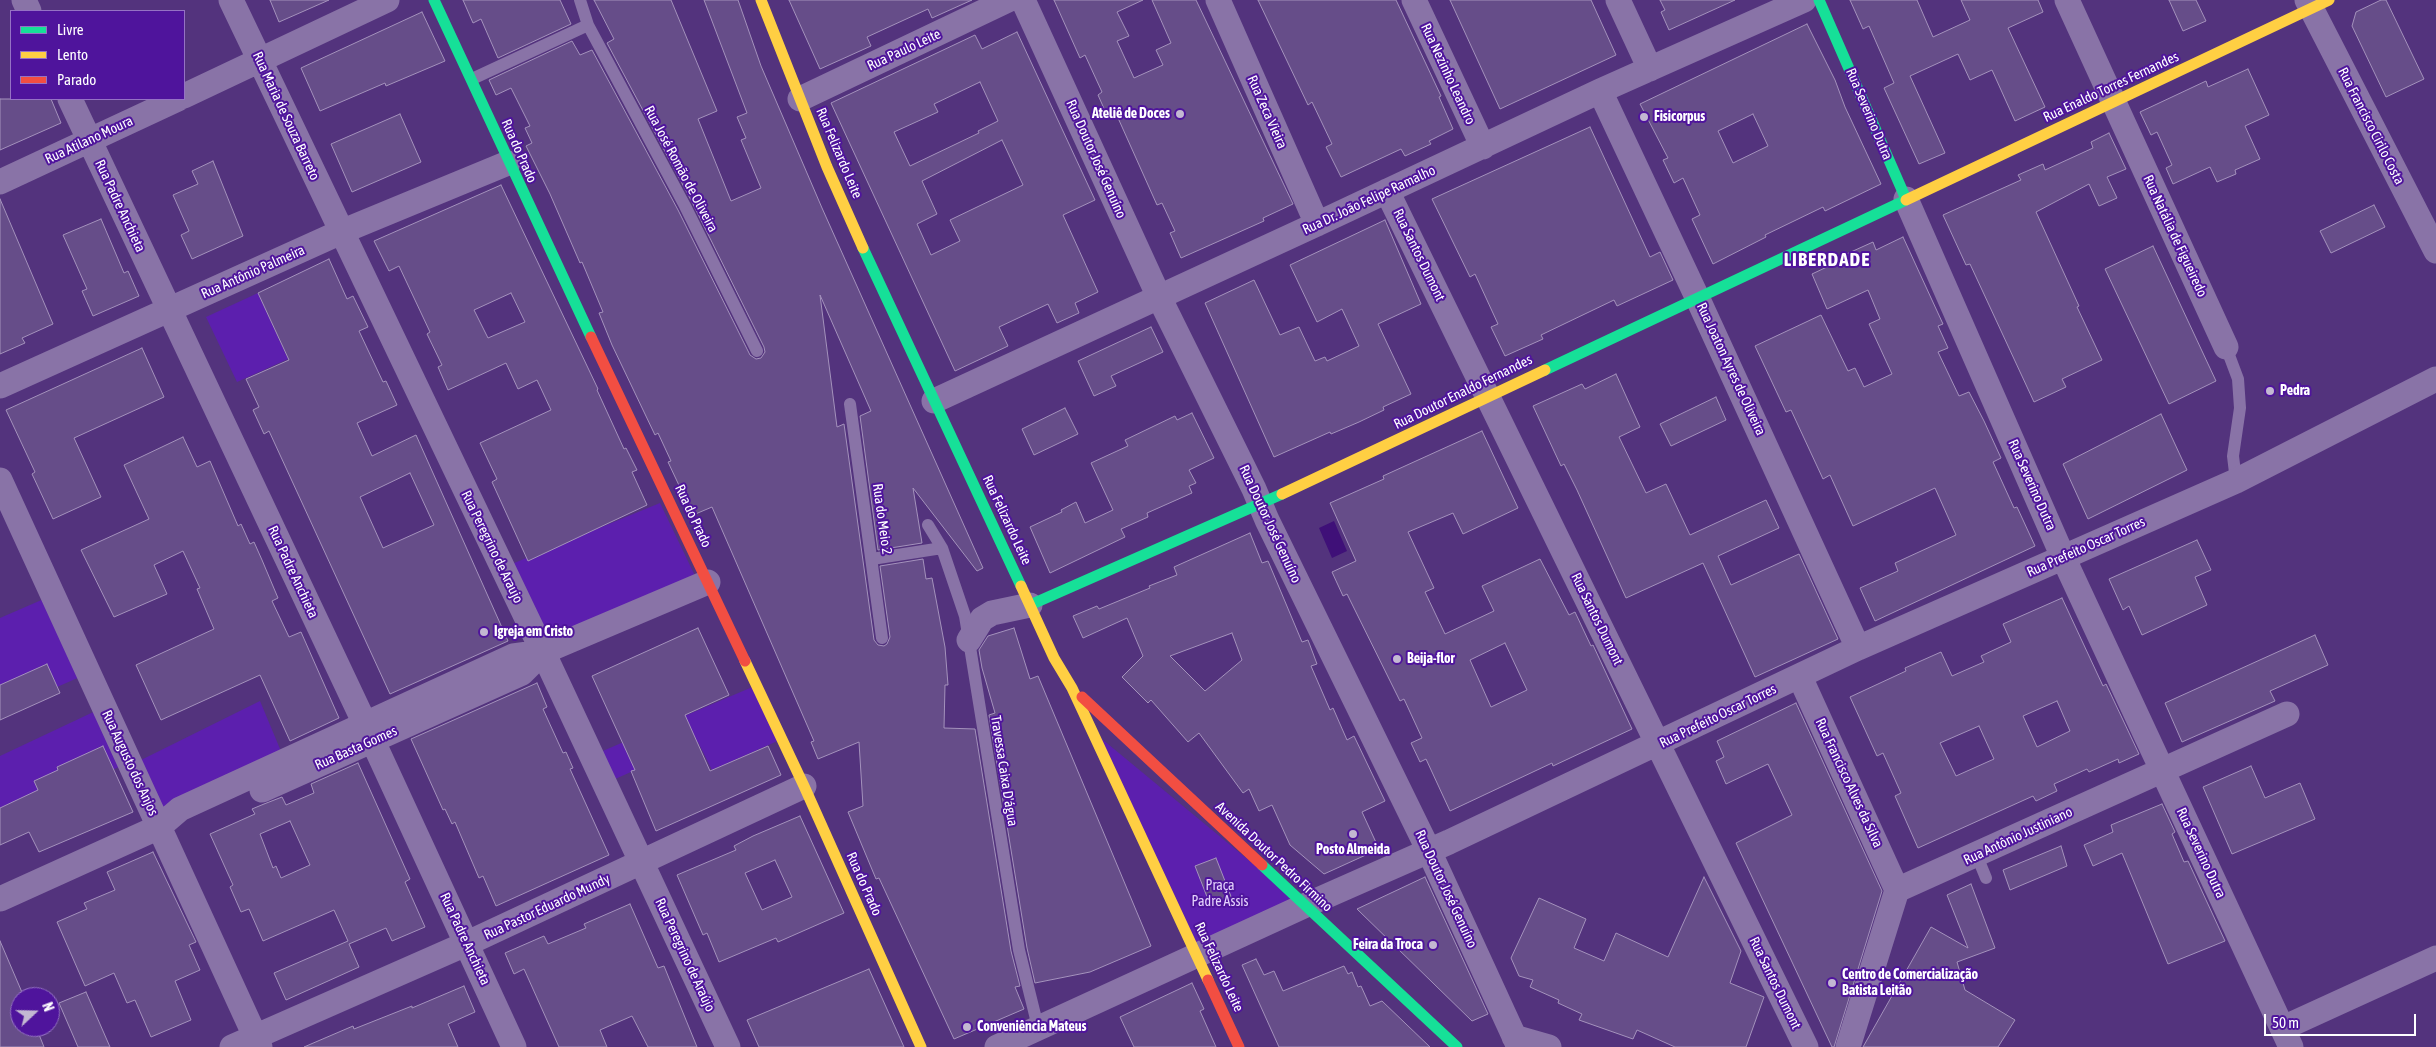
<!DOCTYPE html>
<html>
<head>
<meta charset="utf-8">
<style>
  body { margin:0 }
  #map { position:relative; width:2436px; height:1047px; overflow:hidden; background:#53337d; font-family:"Asap Condensed",sans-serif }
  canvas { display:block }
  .legend { position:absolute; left:10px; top:10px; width:175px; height:90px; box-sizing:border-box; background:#4f149c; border:1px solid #9572c4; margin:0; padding:6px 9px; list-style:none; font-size:15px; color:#fff }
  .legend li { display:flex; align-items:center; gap:10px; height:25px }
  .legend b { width:25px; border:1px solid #9572c4 }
  .north { position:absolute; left:10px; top:987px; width:50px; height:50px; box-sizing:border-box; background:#4f149c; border:1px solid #9572c4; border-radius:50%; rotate:69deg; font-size:14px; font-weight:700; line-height:20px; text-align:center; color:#fff }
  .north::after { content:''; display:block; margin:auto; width:18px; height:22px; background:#c3b8d2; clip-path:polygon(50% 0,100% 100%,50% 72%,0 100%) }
  .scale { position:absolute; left:2264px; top:1014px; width:152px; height:22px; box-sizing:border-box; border:2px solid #fff; border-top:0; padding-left:6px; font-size:15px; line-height:18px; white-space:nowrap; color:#fff; -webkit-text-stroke:4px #4f149c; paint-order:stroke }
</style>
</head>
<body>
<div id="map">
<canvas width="2436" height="1047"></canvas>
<ul class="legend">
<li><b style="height:6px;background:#16e098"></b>Livre</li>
<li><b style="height:6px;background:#ffcf43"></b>Lento</li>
<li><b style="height:6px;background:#f24e42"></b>Parado</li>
</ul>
<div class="north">N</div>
<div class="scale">50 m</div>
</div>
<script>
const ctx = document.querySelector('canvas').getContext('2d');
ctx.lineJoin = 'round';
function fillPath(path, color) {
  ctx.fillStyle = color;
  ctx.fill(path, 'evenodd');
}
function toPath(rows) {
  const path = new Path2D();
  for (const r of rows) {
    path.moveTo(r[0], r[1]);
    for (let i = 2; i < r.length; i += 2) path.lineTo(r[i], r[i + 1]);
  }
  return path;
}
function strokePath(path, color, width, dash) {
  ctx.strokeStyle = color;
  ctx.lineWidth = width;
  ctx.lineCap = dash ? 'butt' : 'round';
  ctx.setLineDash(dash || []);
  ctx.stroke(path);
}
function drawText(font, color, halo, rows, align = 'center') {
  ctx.font = font + ' "Asap Condensed",sans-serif';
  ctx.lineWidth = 4;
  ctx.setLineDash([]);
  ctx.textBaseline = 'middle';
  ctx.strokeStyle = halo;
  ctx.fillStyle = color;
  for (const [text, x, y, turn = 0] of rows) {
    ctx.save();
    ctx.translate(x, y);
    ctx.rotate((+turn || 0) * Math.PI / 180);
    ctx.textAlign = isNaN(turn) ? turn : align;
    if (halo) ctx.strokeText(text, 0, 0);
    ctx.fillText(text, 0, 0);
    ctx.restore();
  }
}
fillPath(toPath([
  [258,293,288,359,237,382,206,317],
  [660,503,697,580,543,652,502,568],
  [53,595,89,673,0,712,0,618],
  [757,685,782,739,712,770,698,742,604,784,591,756],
  [260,701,288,768,167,824,139,761],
  [104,707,130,762,0,820,0,756],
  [1091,730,1304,906,1197,955]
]), '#5c1fae');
fillPath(toPath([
  [1334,521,1347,551,1332,558,1319,528]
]), '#3f1078');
const building = toPath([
  [270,0,329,0,279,22,270,0],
  [463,0,560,0,571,24,498,58,481,19,473,23,463,0],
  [594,0,671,0,717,111,698,119,731,201,761,188,741,140,746,138,737,117,747,113,704,0,738,0,761,66,822,208,983,568,977,571,913,488,922,543,878,550,860,416,871,411,820,295,837,427,844,424,874,640,878,645,884,646,887,644,890,637,880,566,923,559,926,579,932,578,945,647,948,685,945,685,944,728,975,729,1011,951,1020,986,1015,987,1024,1009,954,1039,879,878,876,879,848,812,863,806,859,742,818,759,811,742,814,741,712,507,693,515,668,462,671,461,658,433,655,435,612,345,599,313,603,312,582,262,580,263,550,194,526,146,532,143,525,128,530,126,511,88,496,95,489,80,572,41,580,55,592,50,678,210,750,355,756,359,761,358,765,352,764,347,692,202,607,43,614,39,594,0],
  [789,0,972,0,932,18,928,9,867,37,871,46,820,69,789,0],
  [1054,0,1143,0,1117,12,1129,36,1117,41,1134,78,1163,65,1156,50,1171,43,1152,0,1196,0,1293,204,1263,218,1264,221,1181,258,1170,233,1175,231,1162,203,1157,205,1114,109,1106,113,1098,95,1102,92,1085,55,1080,58,1054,0],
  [1258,0,1396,0,1441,96,1439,97,1453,129,1429,141,1431,144,1405,156,1401,149,1341,177,1326,147,1332,144,1312,102,1308,105,1258,0],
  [1450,0,1591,0,1616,55,1500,109,1450,0],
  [1660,0,1735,0,1669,30,1661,12,1665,10,1660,0],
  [1850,0,1917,0,1933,37,1970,20,1961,0,2038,0,2043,12,2008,28,2045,107,2015,121,1992,70,1970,80,1958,54,1910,76,1945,153,1919,164,1884,88,1894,83,1869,26,1863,29,1850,0],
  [2169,0,2196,0,2206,21,2183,31,2169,0],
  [2381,0,2386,0,2424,79,2386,97,2352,26,2356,12,2381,0],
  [422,12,445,61,386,86,385,83,320,111,301,68,422,12],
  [1807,24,1835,80,1845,107,1881,184,1825,211,1823,207,1765,235,1766,237,1713,264,1692,219,1700,215,1683,178,1674,183,1663,160,1668,158,1640,104,1807,24],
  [1753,114,1768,146,1733,163,1718,131,1753,114],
  [1017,32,1095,200,1063,215,1098,292,1075,303,1079,313,1057,323,1048,304,999,327,1008,346,955,371,831,103,975,35,982,49,1017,32],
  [980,82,998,121,978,131,979,133,910,166,894,132,938,112,934,104,980,82],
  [1002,140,1023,185,950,220,960,241,931,255,917,224,937,214,922,181,1002,140],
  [2248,69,2269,115,2245,126,2260,159,2235,170,2236,174,2217,182,2210,167,2173,184,2166,168,2172,165,2157,132,2151,135,2140,112,2206,81,2208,87,2248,69],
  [0,99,51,99,61,123,0,150,0,99],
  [400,114,421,162,352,192,331,144,400,114],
  [1590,127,1650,257,1660,252,1673,280,1617,306,1614,300,1541,335,1543,339,1505,356,1491,327,1498,324,1475,274,1470,277,1432,199,1590,127],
  [2109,133,2126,169,2107,177,2117,198,2099,206,2089,184,2036,212,2079,306,2077,307,2102,360,2062,379,2066,387,2034,402,1970,264,1966,265,1943,215,2021,180,2018,175,2043,164,2045,170,2093,148,2091,142,2109,133],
  [213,161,243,236,192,259,181,235,189,231,173,195,198,184,192,171,213,161],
  [501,185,598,389,597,390,624,449,626,448,637,470,632,472,647,505,528,561,492,482,497,479,480,443,551,410,537,380,518,389,506,363,448,390,438,367,442,365,427,334,430,332,399,266,389,271,374,241,501,185],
  [511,293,525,322,488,338,474,310,511,293],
  [0,199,53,324,22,338,25,343,0,354,0,199],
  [2374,205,2385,227,2331,253,2320,231,2374,205],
  [101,219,124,273,128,271,139,296,93,316,82,291,87,289,63,235,101,219],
  [1385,220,1421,304,1378,324,1411,394,1383,407,1384,410,1359,422,1331,434,1330,432,1274,457,1205,303,1254,280,1280,335,1299,327,1315,361,1325,357,1327,361,1359,346,1342,309,1317,322,1290,265,1385,220],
  [1903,237,1943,324,1938,326,1948,348,1938,352,1959,396,1969,392,1984,421,2001,458,1993,462,2014,508,2017,507,2035,546,1875,621,1860,588,1898,571,1895,563,1956,535,1935,488,1853,526,1830,475,1823,479,1791,410,1786,412,1755,346,1821,315,1848,371,1855,368,1864,387,1892,374,1869,324,1880,319,1868,290,1827,309,1812,274,1844,259,1842,256,1873,242,1876,250,1903,237],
  [2153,246,2216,381,2169,404,2105,269,2153,246],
  [329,259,347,299,353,296,368,327,359,331,383,382,386,381,397,405,357,423,372,456,416,435,508,641,390,694,269,431,264,434,253,410,259,407,246,379,289,360,258,293,329,259],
  [410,473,434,525,383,548,360,497,410,473],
  [1151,327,1163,352,1111,376,1116,386,1094,396,1078,361,1151,327],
  [142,348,164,397,74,438,101,497,53,519,32,474,35,472,6,410,142,348],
  [1616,374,1640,427,1619,437,1646,493,1666,484,1690,535,1766,500,1779,528,1718,556,1731,585,1799,554,1838,639,1755,677,1703,563,1626,598,1577,490,1564,464,1561,466,1533,406,1582,384,1585,389,1616,374],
  [1716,397,1726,420,1671,446,1660,424,1716,397],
  [1065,408,1078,434,1034,455,1022,429,1065,408],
  [1192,413,1214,458,1189,470,1196,483,1189,486,1192,493,1147,513,1148,517,1121,529,1125,537,1050,573,1030,527,1062,512,1061,510,1076,502,1085,523,1113,510,1091,463,1128,446,1125,440,1175,416,1177,420,1192,413],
  [2161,414,2187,470,2088,519,2063,464,2161,414],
  [1482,431,1518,508,1463,534,1453,513,1408,532,1434,588,1425,592,1445,634,1494,611,1482,586,1540,559,1569,615,1575,612,1591,646,1593,645,1632,729,1553,766,1552,763,1450,811,1426,759,1420,762,1411,743,1422,738,1404,699,1400,701,1347,594,1343,596,1332,572,1356,561,1330,503,1384,479,1383,476,1482,431],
  [1505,643,1527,690,1491,707,1470,660,1505,643],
  [183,437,197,467,210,461,238,526,241,524,250,544,254,542,262,560,278,598,272,601,289,637,301,632,339,718,290,741,260,675,161,720,136,665,214,629,197,589,200,588,183,551,154,565,167,594,114,617,81,550,149,519,124,465,183,437],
  [1250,533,1262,563,1268,561,1302,642,1308,640,1317,664,1311,666,1330,710,1333,708,1347,740,1354,736,1385,801,1362,812,1379,849,1324,874,1290,845,1272,805,1259,811,1249,789,1243,793,1199,733,1188,742,1151,700,1148,703,1122,677,1143,656,1127,618,1083,638,1073,616,1097,606,1099,609,1150,588,1149,586,1177,575,1174,567,1250,533],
  [1232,633,1242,660,1205,691,1170,656,1232,633],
  [2197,540,2211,570,2195,577,2207,605,2142,635,2129,606,2123,610,2109,579,2197,540],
  [2062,598,2103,686,2106,684,2139,754,2119,763,2118,759,2089,772,2087,769,2054,784,2057,791,2036,801,2033,796,1918,848,1895,796,1901,793,1883,753,1877,756,1850,697,1906,671,1905,668,1941,652,1952,676,1984,662,1981,656,2011,642,2003,624,2062,598],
  [2057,701,2070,731,2037,747,2023,716,2057,701],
  [1979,726,1994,759,1956,776,1940,743,1979,726],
  [698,628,729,695,685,715,710,771,768,746,781,775,656,831,631,771,635,770,592,676,698,628],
  [1014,628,1030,679,1038,676,1151,946,1090,972,1035,983,1027,948,989,715,995,713,982,668,979,650,988,636,1014,628],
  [2315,635,2328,665,2270,691,2275,701,2182,742,2165,703,2315,635],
  [47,664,60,693,0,720,0,685,47,664],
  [537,683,547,707,543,709,563,753,566,752,573,768,570,769,609,855,496,906,483,876,479,878,455,822,452,824,445,809,443,810,411,739,537,683],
  [1796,703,1882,891,1834,1047,1832,1047,1736,843,1792,815,1768,764,1726,784,1716,761,1724,757,1717,741,1796,703],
  [103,746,133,812,39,852,29,832,0,845,0,808,38,790,34,781,58,770,57,767,103,746],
  [358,763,410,879,405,882,425,927,392,941,386,928,349,944,359,967,286,1000,274,973,348,941,334,910,263,941,249,909,241,912,230,887,233,885,210,834,255,814,252,809,264,804,282,797,286,805,314,793,311,784,358,763],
  [290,821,310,865,281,878,276,866,273,868,260,834,290,821],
  [2251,766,2265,798,2300,783,2315,819,2232,854,2203,787,2251,766],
  [2162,804,2175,832,2172,834,2184,862,2188,861,2225,941,2168,964,2122,853,2093,866,2084,845,2113,832,2111,825,2162,804],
  [800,816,844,913,778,942,776,938,719,962,707,933,703,935,677,875,736,850,734,846,753,836,800,816],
  [775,860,792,897,762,910,745,873,775,860],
  [2061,846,2067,866,2010,890,2003,870,2061,846],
  [153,852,196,942,189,945,200,970,175,981,191,1020,151,1037,135,1000,127,1003,114,973,85,986,57,922,87,909,84,903,115,890,107,872,153,852],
  [1216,858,1232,899,1211,907,1195,866,1216,858],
  [1425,877,1488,1014,1472,1021,1357,909,1425,877],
  [1704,877,1741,951,1730,983,1764,997,1746,1047,1675,1047,1637,1030,1633,1039,1579,1020,1582,1014,1558,1003,1559,1000,1530,987,1533,980,1519,976,1511,958,1539,898,1586,919,1574,948,1604,961,1616,933,1668,957,1704,877],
  [1971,884,1995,948,1957,962,1965,990,2015,1020,1998,1047,1863,1047,1931,927,1968,948,1947,895,1971,884],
  [630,904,658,968,664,966,697,1047,648,1047,632,1016,600,1030,607,1047,559,1047,524,969,514,974,505,953,544,936,548,944,586,928,584,924,630,904],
  [0,941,24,997,20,997,20,1027,36,1027,44,1047,0,1047,0,941],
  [1256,959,1264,975,1274,971,1283,991,1344,966,1348,974,1352,972,1358,987,1361,986,1370,1006,1382,1001,1430,1047,1279,1047,1242,965,1256,959],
  [869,969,904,1047,759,1047,747,1020,869,969],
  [1192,983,1204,1009,1200,1011,1216,1047,1134,1047,1120,1017,1192,983],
  [464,986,475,1012,448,1024,458,1047,304,1047,353,1026,354,1029,412,1006,412,1008,464,986],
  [86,992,110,1047,78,1047,59,1003,86,992]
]);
fillPath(building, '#664d89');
strokePath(building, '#a492bc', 1);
strokePath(toPath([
  [580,0,588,25,685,206,757,351],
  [472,79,588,25],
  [2226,347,2238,379,2240,408,2233,456,2236,481],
  [850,404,882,638],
  [928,525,942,548,965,616,1019,950,1038,1027],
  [872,559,942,548],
  [1977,856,1986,878]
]), '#8973a7', 12);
strokePath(toPath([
  [24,0,29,11],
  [231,0,543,652,728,1047],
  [1023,0,1159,297,1254,489,1267,520,1429,851,1519,1047],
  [1218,0,1317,224],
  [1414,0,1483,147],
  [1618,0,1650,69],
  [2067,0,2226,347],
  [2307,0,2436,251],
  [1600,91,1697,297,1858,648],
  [184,96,387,0],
  [70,99,365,724,514,1047],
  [800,99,1008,0],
  [0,182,178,99],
  [1387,191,1806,1047],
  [1906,199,2063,557,2291,1047],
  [0,386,341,232,508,163],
  [934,401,1317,224,1600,91,1804,0],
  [0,480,260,1047],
  [969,640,982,619,992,613,1030,605],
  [1800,677,1897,890],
  [262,790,522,673,543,652],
  [1897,890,2287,714],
  [0,899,159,827,180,809,513,656,543,652,708,582],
  [2283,1028,2436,958],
  [1514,1037,1549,1047],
  [232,1047,468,943,804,786],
  [997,1047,1304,906,1449,842,1858,648,2236,481,2436,379],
  [1848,1047,1897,890]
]), '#8973a7', 25);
strokePath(toPath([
  [434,0,591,337],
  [1819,0,1906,199],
  [863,248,1021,586],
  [1545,370,1906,200],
  [1030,605,1282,494],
  [1262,865,1457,1047]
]), '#16e098', 11);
strokePath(toPath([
  [761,0,827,167,863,248],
  [1906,200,2329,0],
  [1282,494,1545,370],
  [1021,586,1054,658,1072,688,1208,980],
  [745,661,804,786,921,1047]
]), '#ffcf43', 11);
strokePath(toPath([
  [591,337,745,661],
  [1082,697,1262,865],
  [1208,980,1239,1047]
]), '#f24e42', 11);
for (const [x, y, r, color] of [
  [1180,114,5,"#c3b8d2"],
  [1644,117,5,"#c3b8d2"],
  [2270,391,5,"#c3b8d2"],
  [484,632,5,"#c3b8d2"],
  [1397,659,5,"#c3b8d2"],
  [1353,834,5,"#c3b8d2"],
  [1433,945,5,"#c3b8d2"],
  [1832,983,5,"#c3b8d2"],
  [967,1027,5,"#c3b8d2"]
]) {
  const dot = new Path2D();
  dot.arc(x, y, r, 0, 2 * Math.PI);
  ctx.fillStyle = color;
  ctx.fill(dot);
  strokePath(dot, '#4f149c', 2);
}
drawText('14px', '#fff', '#4f149c', [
  ["Rua Paulo Leite",904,50,-25],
  ["Rua Nezinho Leandro",1448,74,65],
  ["Rua Enaldo Torres Fernandes",2111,87,-25],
  ["Rua Zeca Vieira",1267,112,66],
  ["Rua Severino Dutra",1869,114,67],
  ["Rua Maria de Souza Barreto",286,116,65],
  ["Rua Francisco Cirilo Costa",2371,126,63],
  ["Rua Atilano Moura",89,140,-25],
  ["Rua do Prado",519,151,66],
  ["Rua Felizardo Leite",839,153,67],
  ["Rua Doutor José Genuíno",1096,159,66],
  ["Rua José Romão de Oliveira",681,169,62],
  ["Rua Dr. João Felipe Ramalho",1369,200,-25],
  ["Rua Padre Anchieta",120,206,65],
  ["Rua Natália de Figueiredo",2175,236,65],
  ["Rua Santos Dumont",1419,255,64],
  ["Rua Antônio Palmeira",253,272,-24],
  ["Rua Joaton Ayres de Oliveira",1731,369,65],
  ["Rua Doutor Enaldo Fernandes",1463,392,-26],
  ["Rua Severino Dutra",2032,485,66],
  ["Rua do Prado",693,516,65],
  ["Rua do Meio 2",882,519,82],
  ["Rua Felizardo Leite",1007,520,65],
  ["Rua Doutor José Genuíno",1270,524,65],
  ["Rua Peregrino de Araujo",492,547,64],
  ["Rua Prefeito Oscar Torres",2086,547,-24],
  ["Rua Padre Anchieta",293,572,65],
  ["Rua Santos Dumont",1597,619,64],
  ["Rua Prefeito Oscar Torres",1718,716,-26],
  ["Rua Basta Gomes",356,748,-24],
  ["Rua Augusto dos Anjos",130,763,65],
  ["Travessa Caixa D'água",1004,771,81],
  ["Rua Francisco Alves da Silva",1849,783,65],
  ["Rua Antônio Justiniano",2018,836,-25],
  ["Rua Severino Dutra",2201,853,65],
  ["Avenida Doutor Pedro Firmino",1274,857,43],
  ["Rua do Prado",864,884,66],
  ["Rua Doutor José Genuíno",1446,889,65],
  ["Rua Pastor Eduardo Mundy",547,907,-25],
  ["Rua Padre Anchieta",465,939,65],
  ["Rua Peregrino de Araújo",685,955,65],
  ["Rua Felizardo Leite",1219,967,65],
  ["Rua Santos Dumont",1775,983,64]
]);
drawText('bold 14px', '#fff', '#4f149c', [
  ["Ateliê de Doces",1170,114,"right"],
  ["Fisicorpus",1654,117],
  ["Pedra",2280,391],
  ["Igreja em Cristo",494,632],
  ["Beija-flor",1407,659],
  ["Posto Almeida",1353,850,"center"],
  ["Feira da Troca",1423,945,"right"],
  ["Centro de Comercialização",1842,975],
  ["Batista Leitão",1842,991],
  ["Conveniência Mateus",977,1027]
], 'left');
drawText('14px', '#e4d2fd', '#4f149c', [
  ["Praça",1220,886],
  ["Padre Assis",1220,902]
]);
ctx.letterSpacing = '1px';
drawText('bold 19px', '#fff', '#4f149c', [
  ["LIBERDADE",1827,260]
]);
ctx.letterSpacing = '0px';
</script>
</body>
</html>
